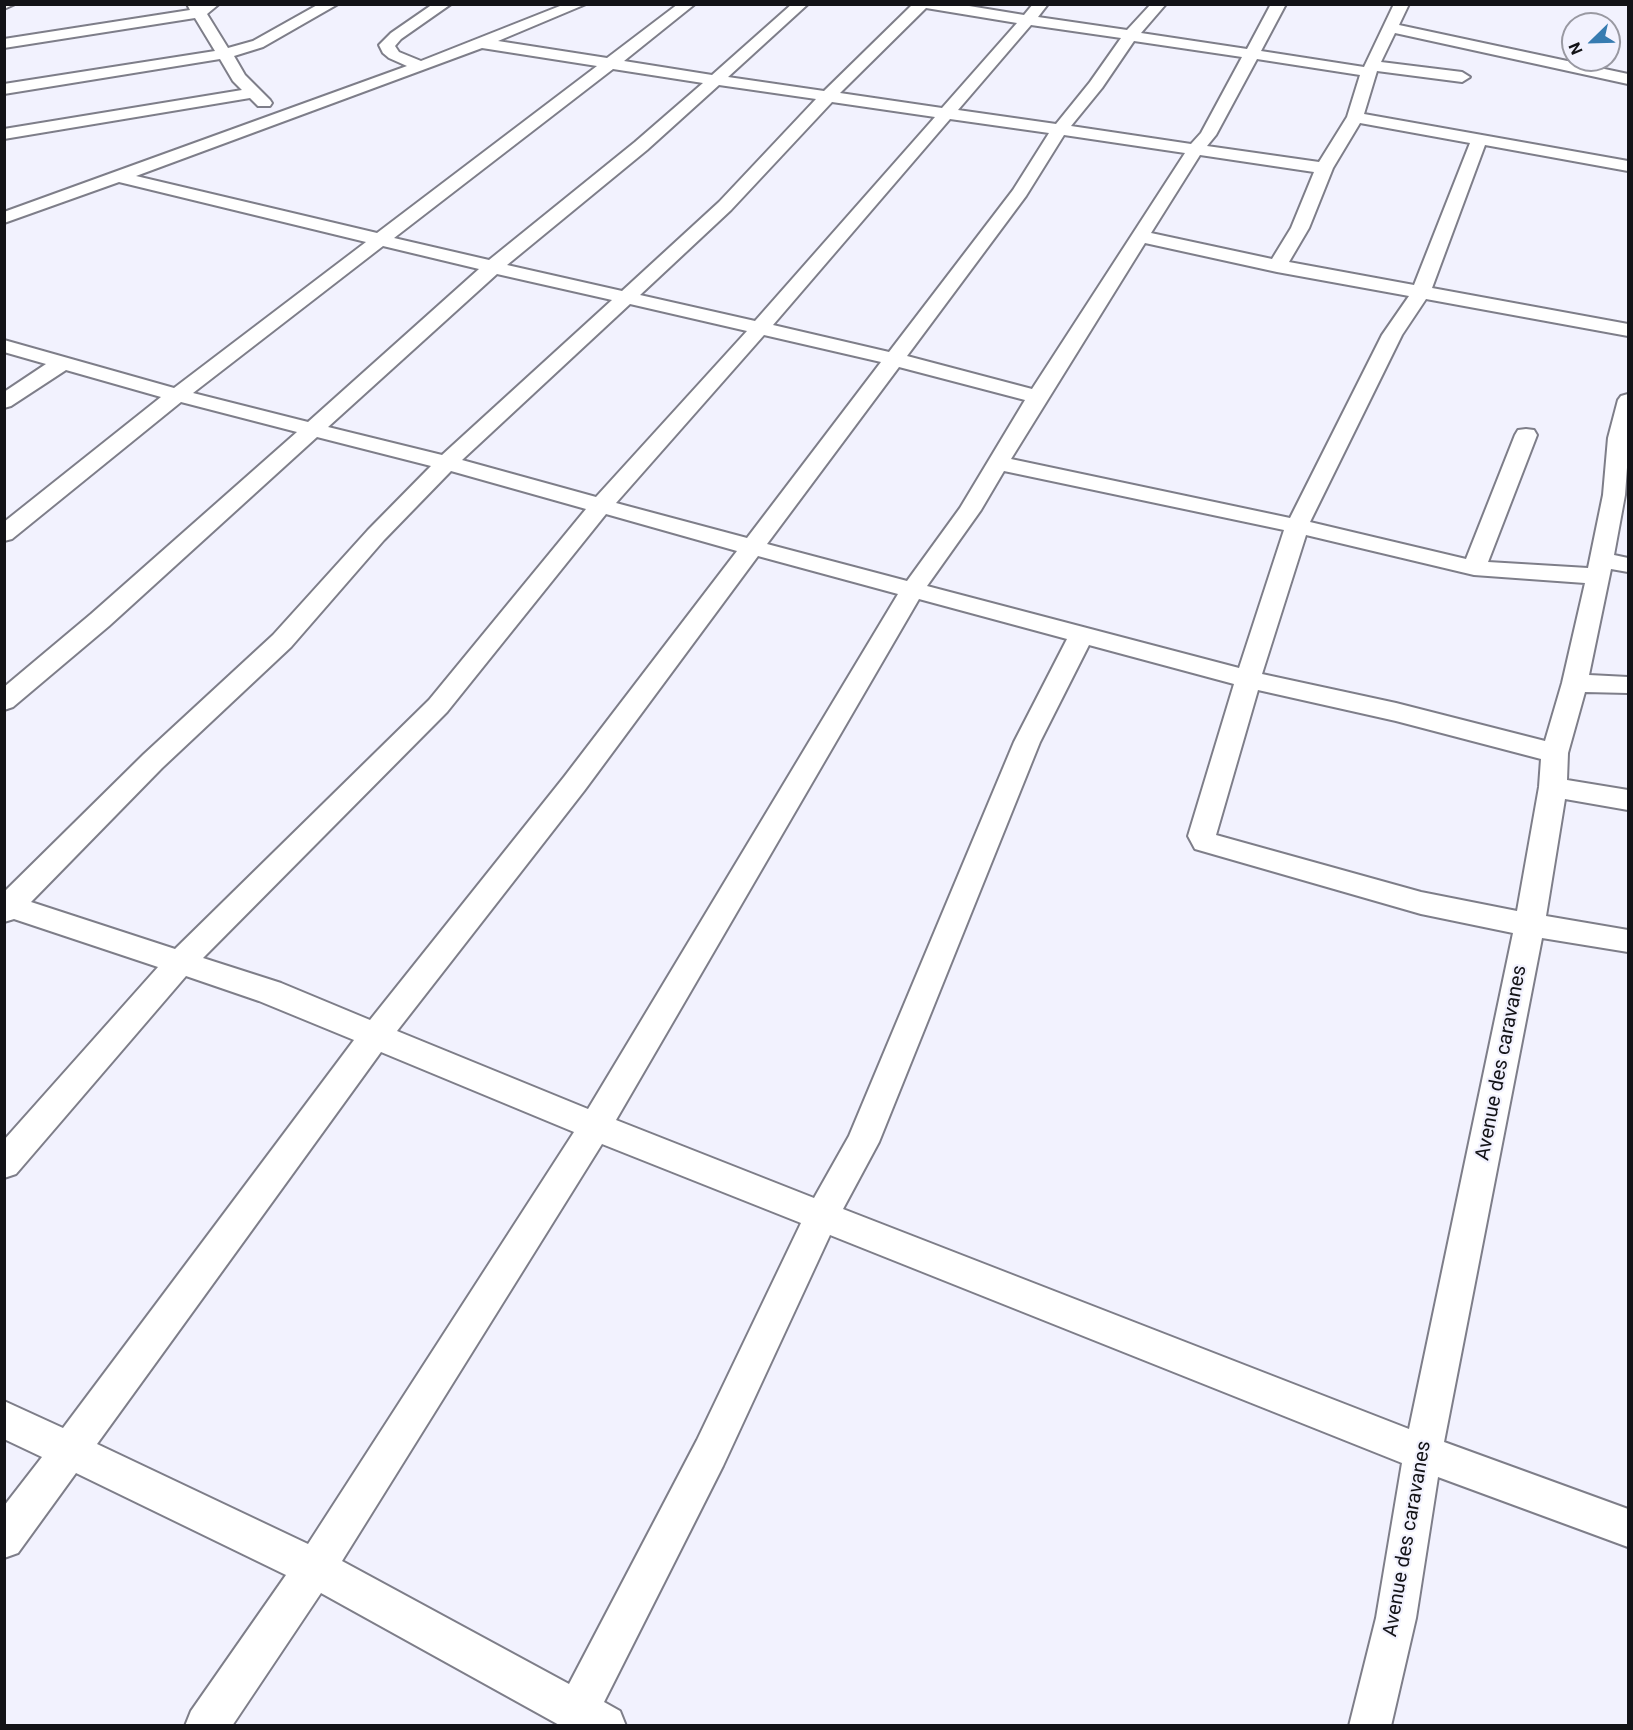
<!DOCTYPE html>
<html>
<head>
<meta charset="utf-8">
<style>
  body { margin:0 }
  #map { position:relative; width:1633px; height:1730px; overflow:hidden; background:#f2f2fe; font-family:Roboto,sans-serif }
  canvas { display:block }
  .frame { position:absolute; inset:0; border:6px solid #131317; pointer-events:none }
  .north { position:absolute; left:1561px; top:12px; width:60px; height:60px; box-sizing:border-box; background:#f2f2fe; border:2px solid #9999a2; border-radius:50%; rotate:247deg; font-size:16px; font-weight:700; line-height:24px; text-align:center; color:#131317 }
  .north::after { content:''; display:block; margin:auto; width:21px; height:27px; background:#377cb1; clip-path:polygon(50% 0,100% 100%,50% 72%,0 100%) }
</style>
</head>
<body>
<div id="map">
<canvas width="1633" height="1730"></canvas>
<div class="frame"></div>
<div class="north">N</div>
</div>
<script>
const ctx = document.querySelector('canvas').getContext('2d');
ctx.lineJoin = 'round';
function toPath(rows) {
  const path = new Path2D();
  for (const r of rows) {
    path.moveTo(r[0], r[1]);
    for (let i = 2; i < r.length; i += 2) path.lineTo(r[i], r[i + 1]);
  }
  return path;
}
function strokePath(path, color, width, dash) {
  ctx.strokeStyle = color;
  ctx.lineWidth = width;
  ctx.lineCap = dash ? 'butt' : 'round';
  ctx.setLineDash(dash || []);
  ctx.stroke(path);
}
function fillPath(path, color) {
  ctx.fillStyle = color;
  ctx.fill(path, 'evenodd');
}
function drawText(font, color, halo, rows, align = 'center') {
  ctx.font = font + ' Roboto,sans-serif';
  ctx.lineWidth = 4.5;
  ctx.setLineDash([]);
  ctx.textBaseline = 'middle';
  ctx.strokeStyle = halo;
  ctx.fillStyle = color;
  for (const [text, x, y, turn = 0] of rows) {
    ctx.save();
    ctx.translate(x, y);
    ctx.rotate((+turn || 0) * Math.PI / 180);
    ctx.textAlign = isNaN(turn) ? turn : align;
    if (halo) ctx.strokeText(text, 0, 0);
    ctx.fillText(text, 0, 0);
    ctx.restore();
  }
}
const minor = toPath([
  [4,4,15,4,4,9,4,4],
  [187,4,219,4,207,14,228,48,253,41,319,4,338,4,263,47,234,56,245,75,270,100,272,103,270,106,258,106,250,98,4,139,4,129,242,90,233,81,220,59,4,94,4,84,215,51,195,18,4,48,4,39,190,10,187,4],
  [433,4,451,4,401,39,395,46,399,52,421,61,565,4,586,4,498,41,607,58,678,4,695,4,624,61,712,75,792,4,808,4,728,77,824,91,913,4,957,4,1024,15,1033,4,1048,4,1038,17,1127,30,1151,4,1166,4,1141,33,1247,49,1271,4,1286,4,1261,51,1364,67,1394,4,1409,4,1399,25,1628,74,1628,84,1395,33,1381,62,1462,72,1470,77,1462,82,1377,71,1364,114,1628,161,1628,171,1485,145,1432,288,1628,324,1628,336,1426,299,1402,335,1310,522,1466,559,1515,435,1518,430,1526,429,1534,430,1537,435,1488,562,1588,568,1603,495,1608,438,1618,400,1621,396,1628,394,1628,454,1625,495,1614,555,1628,558,1628,572,1611,569,1589,675,1628,677,1628,693,1585,692,1568,753,1567,780,1628,790,1628,810,1565,799,1546,916,1628,930,1628,952,1542,938,1444,1442,1628,1509,1628,1547,1438,1477,1416,1618,1391,1726,1349,1726,1376,1618,1402,1463,830,1235,723,1466,604,1702,620,1711,626,1726,561,1726,321,1593,232,1726,185,1726,191,1711,286,1575,76,1473,18,1553,4,1558,4,1506,42,1457,4,1439,4,1401,63,1428,354,1040,259,1001,186,976,16,1174,4,1178,4,1140,158,967,14,919,4,922,4,892,144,754,273,635,368,530,431,466,317,437,109,626,13,707,4,710,4,687,91,614,297,432,181,402,12,539,4,541,4,522,161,397,66,370,11,406,4,408,4,392,46,364,4,352,4,340,174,388,366,242,119,182,4,223,4,212,407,66,389,58,383,53,379,45,391,33,433,4],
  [926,8,1017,23,942,108,840,93,926,8],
  [1031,25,1121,38,1090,82,1056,124,958,110,1031,25],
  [1134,41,1242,57,1201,133,1191,144,1071,126,1102,88,1134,41],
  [482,48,597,66,377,233,136,176,482,48],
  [1257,59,1360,75,1347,117,1319,162,1207,146,1216,135,1257,59],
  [613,69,703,83,635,142,489,260,394,238,613,69],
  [719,85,816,99,719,202,622,291,507,265,647,150,719,85],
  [832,102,935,117,755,321,640,295,731,210,832,102],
  [950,119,1049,133,1013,190,889,352,773,325,950,119],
  [1360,123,1470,143,1414,285,1289,262,1309,228,1333,168,1360,123],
  [1064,135,1185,153,1032,389,907,356,1026,196,1064,135],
  [1200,155,1314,172,1291,228,1272,259,1151,233,1200,155],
  [1145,243,1277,272,1409,296,1382,335,1290,518,1011,459,1145,243],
  [383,246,479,269,308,422,193,393,383,246],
  [497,274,612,300,442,455,328,427,497,274],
  [630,304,747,331,596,497,462,460,630,304],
  [764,335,881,362,747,538,616,503,764,335],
  [899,367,1025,400,960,508,907,581,767,544,899,367],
  [451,471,586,509,429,700,175,949,31,902,162,768,291,647,384,540,451,471],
  [1004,471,1284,530,1239,668,927,586,981,510,1004,471],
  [606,514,737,551,564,777,370,1020,281,983,203,958,447,712,606,514],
  [1306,535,1474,575,1585,583,1562,683,1545,741,1396,703,1262,674,1306,535],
  [758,556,898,594,588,1109,397,1031,584,791,758,556],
  [919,599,1067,639,1014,742,849,1136,814,1198,616,1120,919,599],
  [1089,645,1234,684,1188,836,1195,849,1421,914,1513,933,1409,1429,843,1209,879,1142,1040,742,1089,645],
  [1258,690,1396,721,1541,759,1539,787,1517,911,1421,892,1216,835,1258,690],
  [381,1052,574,1132,308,1544,97,1444,381,1052],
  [602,1144,801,1223,697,1440,569,1684,342,1561,602,1144]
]);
strokePath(minor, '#7e7e89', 4);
fillPath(minor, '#fff');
drawText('20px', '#131317', '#f2f2fe', [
  ["Avenue des caravanes",1502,1063,-79],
  ["Avenue des caravanes",1408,1539,-80]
]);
</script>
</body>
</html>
